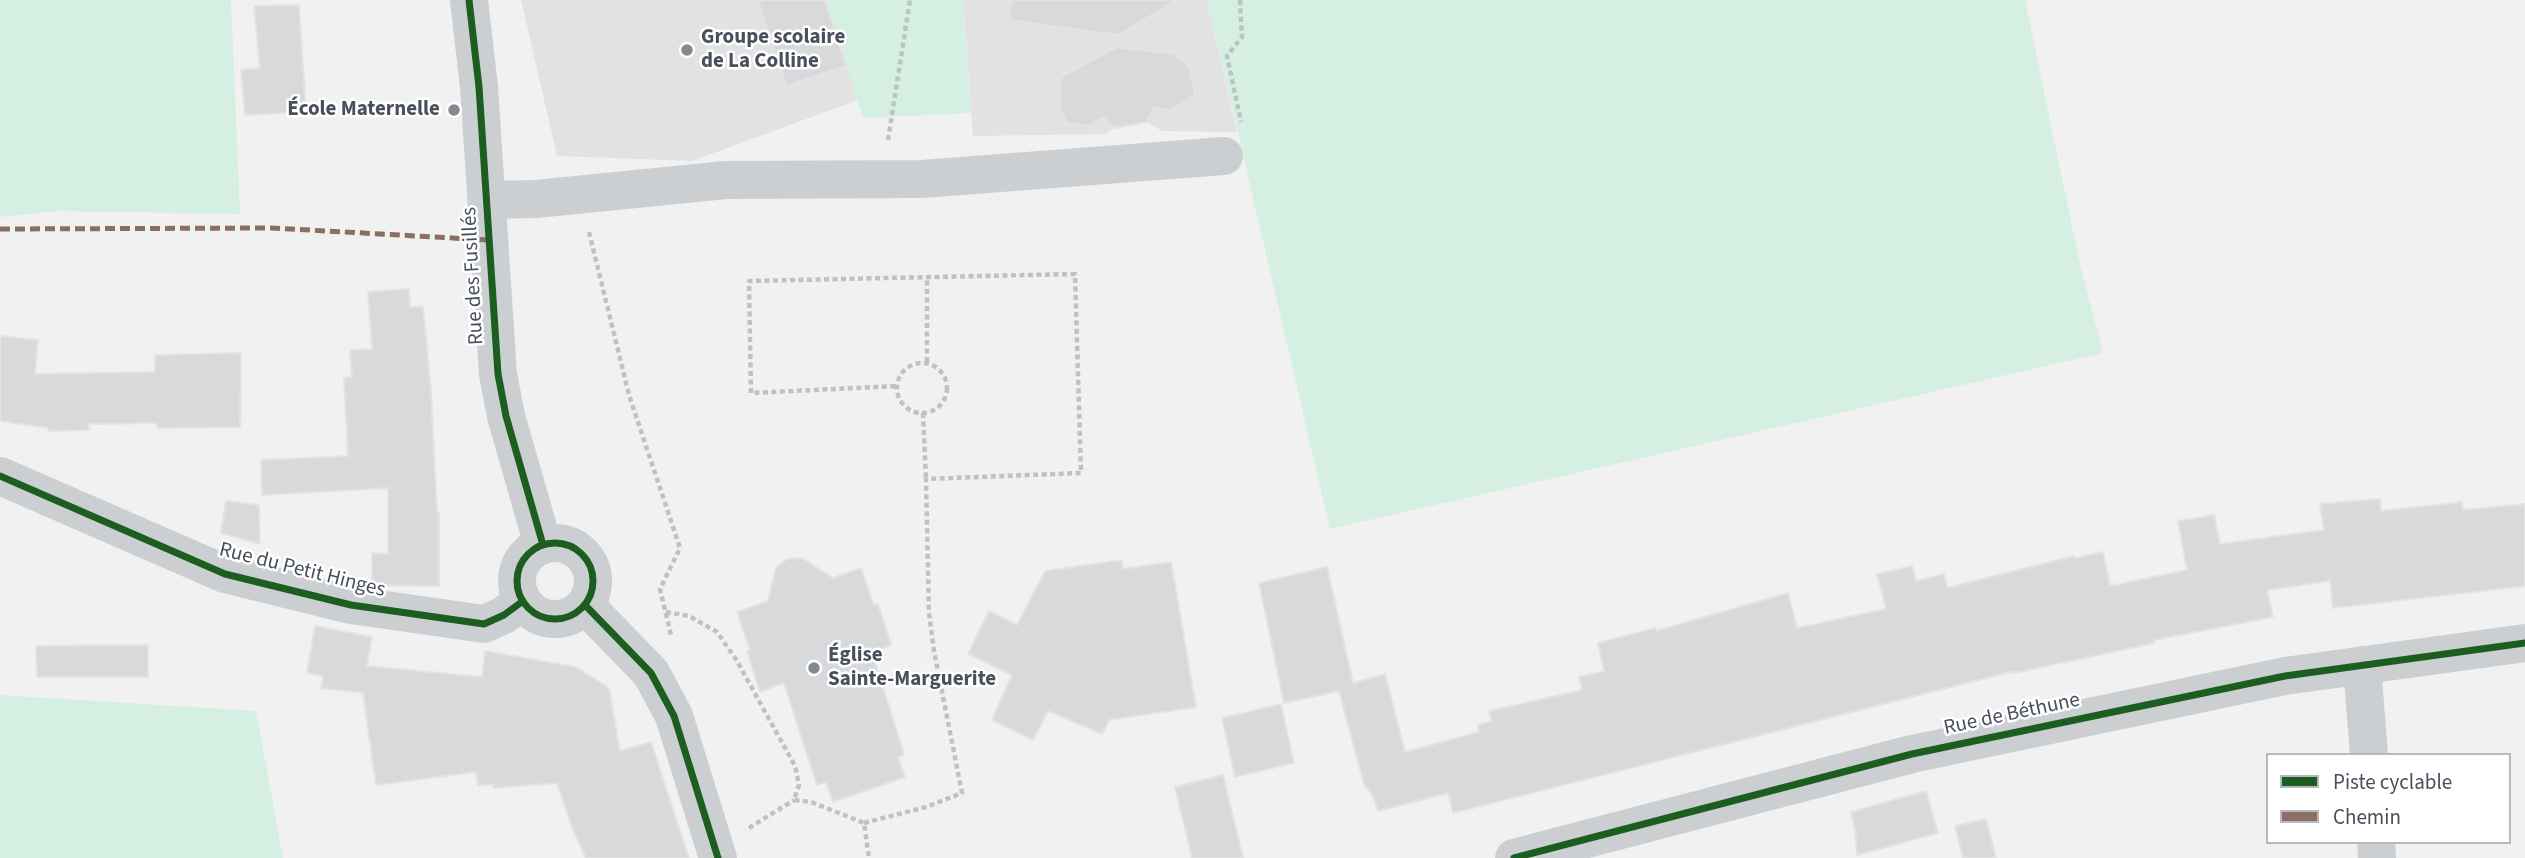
<!DOCTYPE html>
<html>
<head>
<meta charset="utf-8">
<style>
  body { margin:0 }
  #map { position:relative; width:2525px; height:858px; overflow:hidden; background:#f1f1f1; font-family:"Source Sans 3",sans-serif }
  canvas { display:block }
  .legend { position:absolute; left:2266px; top:753px; width:245px; height:91px; box-sizing:border-box; background:#fff; border:2px solid #b6b9be; margin:0; padding:9px 12px; list-style:none; font-size:21px; color:#48505d }
  .legend li { display:flex; align-items:center; gap:14px; height:35px }
  .legend b { width:35px; border:2px solid #b6b9be }
</style>
</head>
<body>
<div id="map">
<canvas width="2525" height="858"></canvas>
<ul class="legend">
<li><b style="height:9px;background:#1b5e20"></b>Piste cyclable</li>
<li><b style="height:9px;background:#8d6e63"></b>Chemin</li>
</ul>
</div>
<script>
const ctx = document.querySelector('canvas').getContext('2d');
ctx.lineJoin = 'round';
function fillPath(path, color) {
  ctx.fillStyle = color;
  ctx.fill(path, 'evenodd');
}
function toPath(rows) {
  const path = new Path2D();
  for (const r of rows) {
    if (r.length === 3) {
      path.moveTo(r[0] + r[2], r[1]);
      path.arc(r[0], r[1], r[2], 0, 2 * Math.PI);
      continue;
    }
    path.moveTo(r[0], r[1]);
    for (let i = 2; i < r.length; i += 2) path.lineTo(r[i], r[i + 1]);
  }
  return path;
}
function strokePath(path, color, width, dash) {
  ctx.strokeStyle = color;
  ctx.lineWidth = width;
  ctx.lineCap = dash ? 'butt' : 'round';
  ctx.setLineDash(dash || []);
  ctx.stroke(path);
}
function drawText(font, color, halo, rows, align = 'center') {
  ctx.font = font + ' "Source Sans 3",sans-serif';
  ctx.lineWidth = 5;
  ctx.setLineDash([]);
  ctx.textBaseline = 'middle';
  ctx.strokeStyle = halo;
  ctx.fillStyle = color;
  for (const [text, x, y, turn = 0] of rows) {
    ctx.save();
    ctx.translate(x, y);
    ctx.rotate((+turn || 0) * Math.PI / 180);
    ctx.textAlign = isNaN(turn) ? turn : align;
    if (halo) ctx.strokeText(text, 0, 0);
    ctx.fillText(text, 0, 0);
    ctx.restore();
  }
}
fillPath(toPath([
  [521,0,825,0,858,100,692,161,557,156],
  [963,0,1207,0,1237,132,1162,131,1147,122,1114,128,1106,134,973,136]
]), '#e3e2e3');
fillPath(toPath([
  [0,0,231,0,240,214,57,211,0,217],
  [825,0,963,0,971,113,863,118],
  [1207,0,2025,0,2079,260,2103,353,1330,529],
  [0,695,256,711,283,858,0,858]
]), '#d6efe3');
const building = toPath([
  [758,0,825,0,846,66,786,86,758,0],
  [1011,0,1177,0,1118,35,1009,20,1011,0],
  [299,5,306,112,245,115,241,70,260,68,254,6,299,5],
  [1117,47,1174,54,1189,67,1195,95,1171,110,1153,108,1147,122,1114,128,1104,117,1088,126,1066,123,1060,107,1061,77,1117,47],
  [409,289,410,307,423,307,431,390,437,512,439,512,439,586,372,585,372,553,388,554,388,488,262,495,261,460,348,456,344,378,352,377,350,350,372,349,368,292,409,289],
  [0,336,38,340,35,374,155,372,155,355,241,353,240,427,157,428,157,423,89,424,89,430,48,431,48,428,0,421,0,336],
  [2380,499,2381,511,2462,502,2463,510,2525,504,2525,586,2333,608,2330,581,2267,590,2273,617,2154,640,2155,643,2014,673,2014,671,1453,813,1448,793,1378,811,1373,796,1364,784,1339,691,1284,703,1259,583,1327,567,1353,683,1385,674,1405,752,1479,732,1478,725,1492,721,1489,711,1582,690,1579,677,1604,671,1598,643,1655,628,1656,631,1788,593,1797,628,1886,609,1877,574,1912,566,1916,581,1944,574,1947,588,2074,556,2075,558,2103,552,2110,586,2187,570,2178,521,2214,515,2220,544,2324,530,2320,504,2380,499],
  [226,501,259,505,260,544,221,533,226,501],
  [802,558,833,578,861,568,874,606,878,604,891,645,872,652,904,754,898,757,905,777,833,802,826,782,817,785,784,683,760,692,747,651,750,650,737,612,768,601,776,568,787,559,802,558],
  [1122,560,1123,569,1171,562,1196,707,1109,720,1102,734,1048,711,1033,740,992,720,1012,675,968,654,989,611,1017,625,1045,571,1122,560],
  [315,626,372,637,367,666,482,677,485,651,576,667,609,688,620,751,651,742,689,858,586,858,573,830,557,783,493,788,493,784,478,786,476,772,376,785,363,693,321,688,323,676,307,673,315,626],
  [148,645,148,677,37,677,36,646,148,645],
  [1281,704,1294,763,1235,777,1222,718,1281,704],
  [1223,775,1243,858,1192,858,1175,787,1223,775],
  [1926,791,1938,833,1857,855,1855,829,1851,812,1926,791],
  [1986,819,1996,858,1963,858,1955,826,1986,819]
]);
fillPath(building, '#d8d9db');
strokePath(building, '#e2e3e4', 2);
strokePath(toPath([
  [1240,0,1242,37,1227,56,1241,122],
  [888,140,910,0],
  [589,232,629,395,680,548,660,589,671,635],
  [927,362,927,277],
  [922,388,25],
  [923,413,926,479],
  [666,612,689,616,717,632,737,661,795,766,799,785,794,800,811,802,864,823,869,858],
  [864,823,926,807,962,793,934,651,929,613,926,479,1081,473,1075,274,749,281,751,393,897,386],
  [749,828,794,800]
]), '#bac5c3', 4.5, [5, 3.5]);
strokePath(toPath([
  [469,0,479,87,498,374,506,416,543,545],
  [487,200,536,199,726,180,922,179,1224,156],
  [0,476,225,574,351,605,484,624,504,615,523,601],
  [555,581,38],
  [585,605,651,673,674,716,718,858],
  [2362,665,2369,755],
  [2376,842,2377,858],
  [1514,858,1912,754,2285,676,2525,643]
]), '#cccfd2', 38);
strokePath(toPath([
  [0,229,272,228,489,240]
]), '#8d6e63', 5, [10, 5]);
strokePath(toPath([
  [469,0,479,87,498,374,506,416,543,545],
  [0,476,225,574,351,605,484,624,504,615,523,601],
  [555,581,38],
  [585,605,651,673,674,716,718,858],
  [1514,858,1912,754,2285,676,2525,643]
]), '#1b5e20', 7);
for (const [x, y, r, color] of [
  [687,50,7,"#838891"],
  [454,110,7,"#838891"],
  [814,668,7,"#838891"]
]) {
  const dot = new Path2D();
  dot.arc(x, y, r, 0, 2 * Math.PI);
  ctx.fillStyle = color;
  ctx.fill(dot);
  strokePath(dot, '#fff', 2.5);
}
drawText('bold 21px', '#48505d', '#fff', [
  ["Groupe scolaire",701,38],
  ["de La Colline",701,62],
  ["École Maternelle",440,110,"right"],
  ["Église",828,656],
  ["Sainte-Marguerite",828,680]
], 'left');
drawText('21px', '#48505d', '#fff', [
  ["Rue des Fusillés",474,276,-93],
  ["Rue du Petit Hinges",302,571,14],
  ["Rue de Béthune",2012,715,-12]
]);
</script>
</body>
</html>
